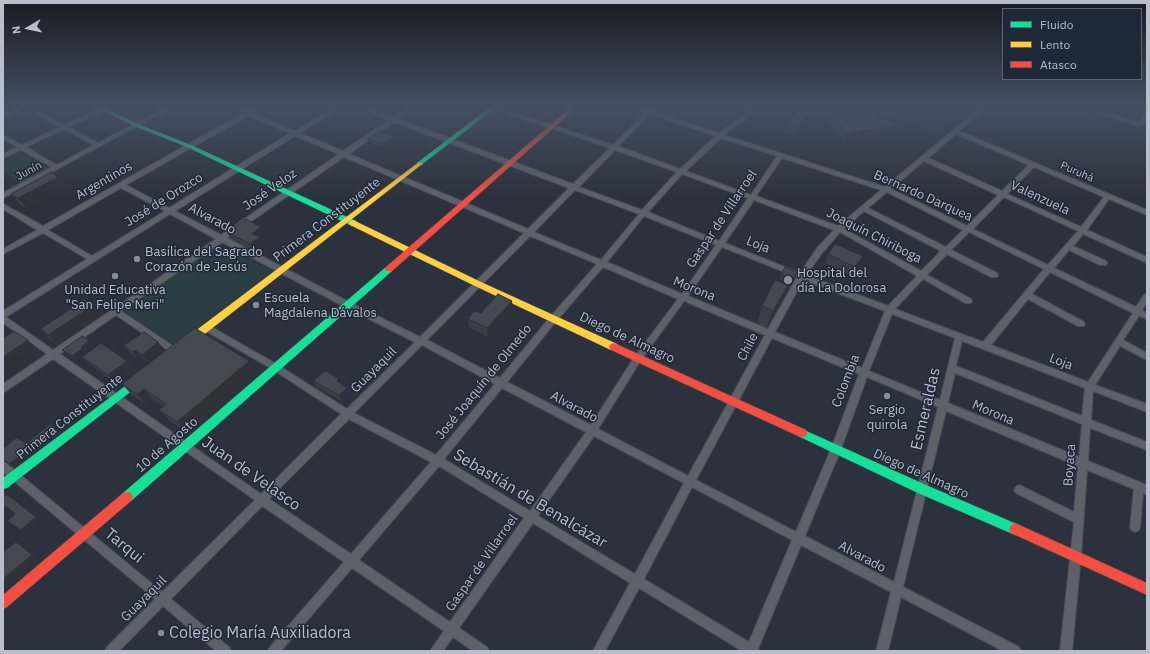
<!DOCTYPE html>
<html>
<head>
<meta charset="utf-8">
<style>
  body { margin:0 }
  #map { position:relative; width:1150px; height:654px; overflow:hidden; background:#2c323d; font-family:"IBM Plex Sans",sans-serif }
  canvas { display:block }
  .frame { position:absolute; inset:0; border:4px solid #b7becc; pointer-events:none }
  .legend { position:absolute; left:1002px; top:8px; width:140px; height:72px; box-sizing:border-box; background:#1f2837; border:1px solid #5c6473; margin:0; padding:5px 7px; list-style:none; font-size:12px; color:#b7becc }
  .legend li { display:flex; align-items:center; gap:8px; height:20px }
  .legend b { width:20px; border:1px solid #5c6473 }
  .north { position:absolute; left:8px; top:8px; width:40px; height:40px; -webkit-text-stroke:3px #1f2837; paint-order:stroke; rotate:261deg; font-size:11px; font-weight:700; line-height:16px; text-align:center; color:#b7becc }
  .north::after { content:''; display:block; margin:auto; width:14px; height:18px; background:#b7becc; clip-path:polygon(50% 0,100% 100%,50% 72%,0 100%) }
</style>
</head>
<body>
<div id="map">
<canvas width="1150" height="654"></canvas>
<div class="frame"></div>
<ul class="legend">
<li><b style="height:5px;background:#16e098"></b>Fluido</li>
<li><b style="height:5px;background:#ffcf43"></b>Lento</li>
<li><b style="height:5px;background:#f24e42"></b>Atasco</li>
</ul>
<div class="north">N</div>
</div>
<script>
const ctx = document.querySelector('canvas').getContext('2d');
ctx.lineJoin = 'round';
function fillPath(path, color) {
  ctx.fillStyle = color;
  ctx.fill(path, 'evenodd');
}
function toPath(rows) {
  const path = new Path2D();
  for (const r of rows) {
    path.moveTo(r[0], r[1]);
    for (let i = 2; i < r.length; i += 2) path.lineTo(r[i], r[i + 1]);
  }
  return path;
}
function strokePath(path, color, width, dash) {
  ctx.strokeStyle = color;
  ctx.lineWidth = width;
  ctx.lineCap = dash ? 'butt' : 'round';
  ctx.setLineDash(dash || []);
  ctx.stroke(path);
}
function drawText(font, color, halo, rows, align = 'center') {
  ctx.font = font + ' "IBM Plex Sans",sans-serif';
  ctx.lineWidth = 3;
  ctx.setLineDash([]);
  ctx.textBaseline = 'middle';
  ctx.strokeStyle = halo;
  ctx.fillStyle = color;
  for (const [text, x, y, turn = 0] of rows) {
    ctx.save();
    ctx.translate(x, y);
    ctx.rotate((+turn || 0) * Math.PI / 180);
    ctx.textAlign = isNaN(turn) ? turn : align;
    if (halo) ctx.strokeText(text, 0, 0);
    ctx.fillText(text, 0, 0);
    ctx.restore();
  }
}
fillPath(toPath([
  [874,107,971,107,937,134]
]), '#373545');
fillPath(toPath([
  [658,107,749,107,736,119,717,132,654,111],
  [17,152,32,160,49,169,21,183,6,174,3,175,3,160],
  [219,243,274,272,177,346,122,310]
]), '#293d42');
const street = toPath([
  [19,107,30,107,64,125,103,107,110,107,109,108,69,127,98,143,166,107,173,107,3,198,3,193,52,167,21,150,3,158,3,154,17,147,3,139,3,135,22,145,60,127,24,108,3,118,3,114,19,107],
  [64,129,94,145,57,165,26,147,64,129],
  [230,107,237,107,248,111,256,107,262,107,252,113,295,131,334,107,340,107,339,108,300,133,343,151,389,120,358,108,357,107,364,107,393,117,409,107,415,107,398,119,573,184,610,148,491,108,490,107,497,107,613,145,645,113,631,108,630,107,637,107,648,110,651,107,657,107,653,112,719,133,744,115,749,107,755,107,748,117,724,135,885,187,981,107,987,107,959,131,1147,210,1147,215,1109,199,1087,230,1147,257,1147,263,1083,234,1073,246,1106,261,1107,263,1106,265,1100,265,1069,250,1054,268,1136,307,1144,295,1147,294,1147,303,1142,310,1147,313,1147,319,1139,316,1123,340,1147,353,1147,360,1120,346,1095,385,1147,404,1147,412,1093,391,1091,420,1147,442,1147,450,1090,428,1088,461,1147,485,1147,495,1143,493,1140,527,1139,530,1135,532,1131,530,1130,527,1134,489,1087,470,1081,556,1072,651,1060,651,1074,522,1016,493,1014,490,1016,487,1019,485,1074,512,1078,466,946,411,903,587,1019,647,1021,651,1003,651,901,597,888,651,876,651,891,592,801,545,758,649,759,651,742,651,639,588,605,651,593,651,630,583,533,523,459,628,487,647,489,651,473,651,453,637,443,651,430,651,444,631,352,568,281,651,268,651,270,647,344,562,262,506,171,599,229,647,231,651,216,651,163,606,119,651,105,651,107,647,155,599,3,472,3,462,6,463,162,592,255,500,53,359,3,393,3,384,47,354,3,323,3,311,87,259,43,233,3,254,3,249,37,230,3,209,3,204,43,226,243,113,230,107],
  [650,114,716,136,680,169,618,146,650,114],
  [248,116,290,133,169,208,126,185,248,116],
  [394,122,569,188,528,229,349,154,394,122],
  [956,134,1029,165,1002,191,928,158,956,134],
  [295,136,339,154,221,235,175,211,295,136],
  [721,138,777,156,751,195,686,171,721,138],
  [615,150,677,172,642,210,579,187,615,150],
  [344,157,524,233,420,337,351,303,227,238,344,157],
  [782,158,881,190,838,226,756,196,782,158],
  [924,161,998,195,967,226,891,189,924,161],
  [1034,167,1104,197,1081,227,1007,194,1034,167],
  [682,174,748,198,719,241,648,212,682,174],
  [121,188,165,211,92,256,48,230,121,188],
  [575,190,639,214,601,260,534,232,575,190],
  [887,192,963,230,946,247,868,208,887,192],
  [1004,197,1078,231,1048,265,973,229,1004,197],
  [754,200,834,230,817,248,800,273,725,243,754,200],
  [864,211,941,251,921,271,844,229,864,211],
  [170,214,216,239,53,350,6,317,170,214],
  [644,216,716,245,682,294,607,262,644,216],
  [840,232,917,276,888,306,806,275,823,252,840,232],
  [969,232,1044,269,983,342,895,309,923,279,965,303,971,303,972,301,971,299,927,275,947,254,991,277,997,277,998,275,997,273,951,250,969,232],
  [530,236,597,264,551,316,500,378,427,340,530,236],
  [222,242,345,307,415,342,347,409,278,365,210,326,204,326,203,328,204,330,272,369,341,414,261,494,60,354,116,315,173,354,179,354,180,352,179,350,121,311,222,242],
  [722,247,797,277,768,329,688,296,722,247],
  [603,267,678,299,635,356,591,425,507,382,557,320,603,267],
  [1050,272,1133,313,1088,382,991,345,1028,299,1078,326,1084,326,1085,324,1084,322,1032,294,1050,272],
  [803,280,885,311,862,368,775,332,803,280],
  [684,301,765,335,688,476,598,429,641,360,684,301],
  [892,314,955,338,940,400,869,371,892,314],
  [772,338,859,374,831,449,796,532,696,480,772,338],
  [962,341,1085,388,1082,416,956,366,962,341],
  [422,345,495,384,436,455,354,413,422,345],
  [955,373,1082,424,1079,457,948,403,955,373],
  [867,377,938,407,894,582,805,536,841,449,867,377],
  [502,388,586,432,530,511,444,459,502,388],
  [349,419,431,462,351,554,269,499,349,419],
  [594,436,684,483,635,574,538,516,594,436],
  [439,466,524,518,450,622,359,560,439,466],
  [692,487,792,540,749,642,644,579,692,487],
  [1081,107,1089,107,1138,122,1140,122,1145,113,1147,112,1147,119,1144,124,1138,126,1081,107]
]);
const fast = toPath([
  [95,107,102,107,138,124,191,145,356,221,357,223,353,226,350,225,187,147,134,126,95,107],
  [490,107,497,107,421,165,417,165,417,163,490,107],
  [389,266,393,269,392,271,131,501,127,502,123,501,121,497,123,493,386,267,389,266],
  [140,375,143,376,145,379,143,382,7,488,3,489,3,478,140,375],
  [802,429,926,485,1019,525,1021,529,1019,533,1015,535,918,493,798,436,797,433,798,430,802,429]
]);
const slow = toPath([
  [419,162,423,164,421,165,192,344,186,344,184,341,186,338,419,162],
  [353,220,481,282,617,344,619,347,617,350,611,350,475,286,350,225,349,223,350,221,353,220]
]);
const jam = toPath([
  [571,107,577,107,392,271,386,271,385,269,386,267,571,107],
  [614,343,806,430,807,433,806,436,802,437,798,436,611,350,609,347,611,344,614,343],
  [127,492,131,493,133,497,131,501,7,607,3,609,3,595,123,493,127,492],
  [1015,523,1147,583,1147,595,1011,533,1009,529,1011,525,1015,523]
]);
strokePath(street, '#484d55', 2);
strokePath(fast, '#484d55', 1);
strokePath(slow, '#484d55', 1);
strokePath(jam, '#484d55', 1);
fillPath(street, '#5d6169');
fillPath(fast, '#16e098');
fillPath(slow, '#ffcf43');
fillPath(jam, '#f24e42');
fillPath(toPath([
  [799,107,865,107,892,135,844,141,821,115,806,117,794,136,784,133,787,125],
  [393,136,394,139,383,147,368,142,368,139],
  [67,188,28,209,21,205,11,194],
  [261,227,264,233,259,237,263,243,253,250,230,238,227,232],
  [828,254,859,265,851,275,825,263],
  [782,273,795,278,789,288,787,287,782,302,767,327,757,323,762,306,781,283,782,281,780,279],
  [513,309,488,337,469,327,468,319,481,313],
  [102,315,58,345,50,339,40,329],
  [158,342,165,350,149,363,142,358,139,360,131,354,124,345],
  [91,344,84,349,85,350,74,359,65,352,62,350],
  [82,357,127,361,136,372,119,386,93,367],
  [256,372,187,433,169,420,159,410,163,406,154,400,147,405,132,395,122,384],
  [313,381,341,384,350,394,341,401,316,386]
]), '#3a3e46');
fillPath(toPath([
  [824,107,821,115,806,117,794,136,797,128,809,109],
  [895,126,892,135,844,141,847,133],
  [393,136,394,139,383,147,382,144],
  [58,177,67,188,28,209,18,198],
  [261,227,264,233,255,240,252,234],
  [260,237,263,243,253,250,250,244],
  [863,256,859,265,851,275,855,267],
  [797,272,795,278,789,288,791,282],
  [788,285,782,302,767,327,773,311],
  [512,301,513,309,488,337,487,328],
  [94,305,102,315,58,345,48,335],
  [28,340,36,348,3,371,3,357],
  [89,341,91,344,84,349,85,350,74,359,72,356,81,347],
  [158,342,165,350,149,363,142,355],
  [135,350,142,358,139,360,132,352],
  [127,361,136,372,119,386,108,375],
  [249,361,256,372,187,433,177,422],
  [338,378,341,384,337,381],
  [347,388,350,394,341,401,339,395],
  [144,389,154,400,147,405,137,394],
  [56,428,59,431,12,466,9,464],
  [13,499,18,502,41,520,26,533,21,530],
  [6,506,11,509,8,512,3,509],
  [16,542,24,546,40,559,3,590,3,579]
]), '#2f3239');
const building = toPath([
  [799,107,865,107,878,120,888,119,895,126,847,133,824,107,809,109,797,128,787,125,799,107],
  [379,131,393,136,382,144,368,139,379,131],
  [51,172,58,177,18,198,11,194,51,172],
  [246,219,261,227,252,234,260,237,250,244,227,232,246,219],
  [835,244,863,256,855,267,828,254,835,244],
  [785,267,797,272,791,282,783,280,785,276,782,273,785,267],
  [775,280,788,285,773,311,762,306,775,280],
  [498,294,512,301,487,328,468,319,474,311,481,313,498,294],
  [86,299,94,305,48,335,40,329,86,299],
  [195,328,249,361,177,422,159,410,166,404,144,389,137,394,122,384,195,328],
  [14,331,28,340,3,357,3,338,14,331],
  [144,332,158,342,142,355,135,350,132,352,124,345,144,332],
  [82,336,89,341,81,347,83,348,72,356,62,350,82,336],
  [101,343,127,361,108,375,82,357,101,343],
  [325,371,338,378,337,381,347,388,339,395,313,381,325,371],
  [50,424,56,428,9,464,3,459,3,449,16,438,27,443,50,424],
  [3,493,13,499,36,517,21,530,7,521,15,514,6,506,3,508,3,493],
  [16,542,32,555,3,579,3,552,16,542]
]);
fillPath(building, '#434851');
strokePath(building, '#2f3239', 1);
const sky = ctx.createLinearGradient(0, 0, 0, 198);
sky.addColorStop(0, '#181c22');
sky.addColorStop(0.54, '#454f62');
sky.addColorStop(1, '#454f6200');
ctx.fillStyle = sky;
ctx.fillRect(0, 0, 1150, 198);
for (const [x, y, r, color] of [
  [137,259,4,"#868d9a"],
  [115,276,4,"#868d9a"],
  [788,280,5,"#868d9a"],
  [256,305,4,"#868d9a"],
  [887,396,4,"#868d9a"],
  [161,633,4,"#868d9a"]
]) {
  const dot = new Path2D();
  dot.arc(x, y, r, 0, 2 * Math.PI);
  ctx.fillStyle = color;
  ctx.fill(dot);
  strokePath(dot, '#1f2837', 1.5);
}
drawText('11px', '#b7becc', '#1f2837', [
  ["Junín",29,171,-28],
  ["Puruhá",1077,172,23]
]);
drawText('13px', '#b7becc', '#1f2837', [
  ["Argentinos",104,181,-30],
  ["José Veloz",270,190,-35],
  ["Bernardo Darquea",923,196,24],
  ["Valenzuela",1040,198,25],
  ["José de Orozco",164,200,-32],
  ["Alvarado",212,219,28],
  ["Gaspar de Villarroel",722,219,-56],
  ["Primera Constituyente",327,220,-37],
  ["Joaquín Chiriboga",874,236,27],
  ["Loja",758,245,22],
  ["Morona",694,289,22],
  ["Diego de Almagro",627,338,25],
  ["Chile",748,347,-62],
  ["Loja",1061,362,21],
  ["Guayaquil",374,370,-45],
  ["Colombia",846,381,-69],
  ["José Joaquín de Olmedo",484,382,-51],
  ["Alvarado",574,407,28],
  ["Morona",993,413,23],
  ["Primera Constituyente",70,417,-38],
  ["10 de Agosto",167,445,-41],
  ["Boyaca",1070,465,-86],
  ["Diego de Almagro",921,474,24],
  ["Alvarado",862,557,28],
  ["Gaspar de Villarroel",482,563,-55],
  ["Guayaquil",144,599,-45]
]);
drawText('13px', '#b7becc', '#1f2837', [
  ["Basílica del Sagrado",145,252],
  ["Corazón de Jesús",145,267],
  ["Hospital del",797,273],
  ["día La Dolorosa",797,288],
  ["Unidad Educativa",115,290,"center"],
  ["\"San Felipe Neri\"",115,305,"center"],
  ["Escuela",264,298],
  ["Magdalena Dávalos",264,313],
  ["Sergio",887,410,"center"],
  ["quirola",887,425,"center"]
], 'left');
drawText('16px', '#b7becc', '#1f2837', [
  ["Esmeraldas",926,409,-77],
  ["Juan de Velasco",251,474,35],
  ["Sebastián de Benalcázar",530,499,31],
  ["Tarqui",124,546,39]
]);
drawText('16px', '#b7becc', '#1f2837', [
  ["Colegio María Auxiliadora",169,633]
], 'left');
</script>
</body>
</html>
